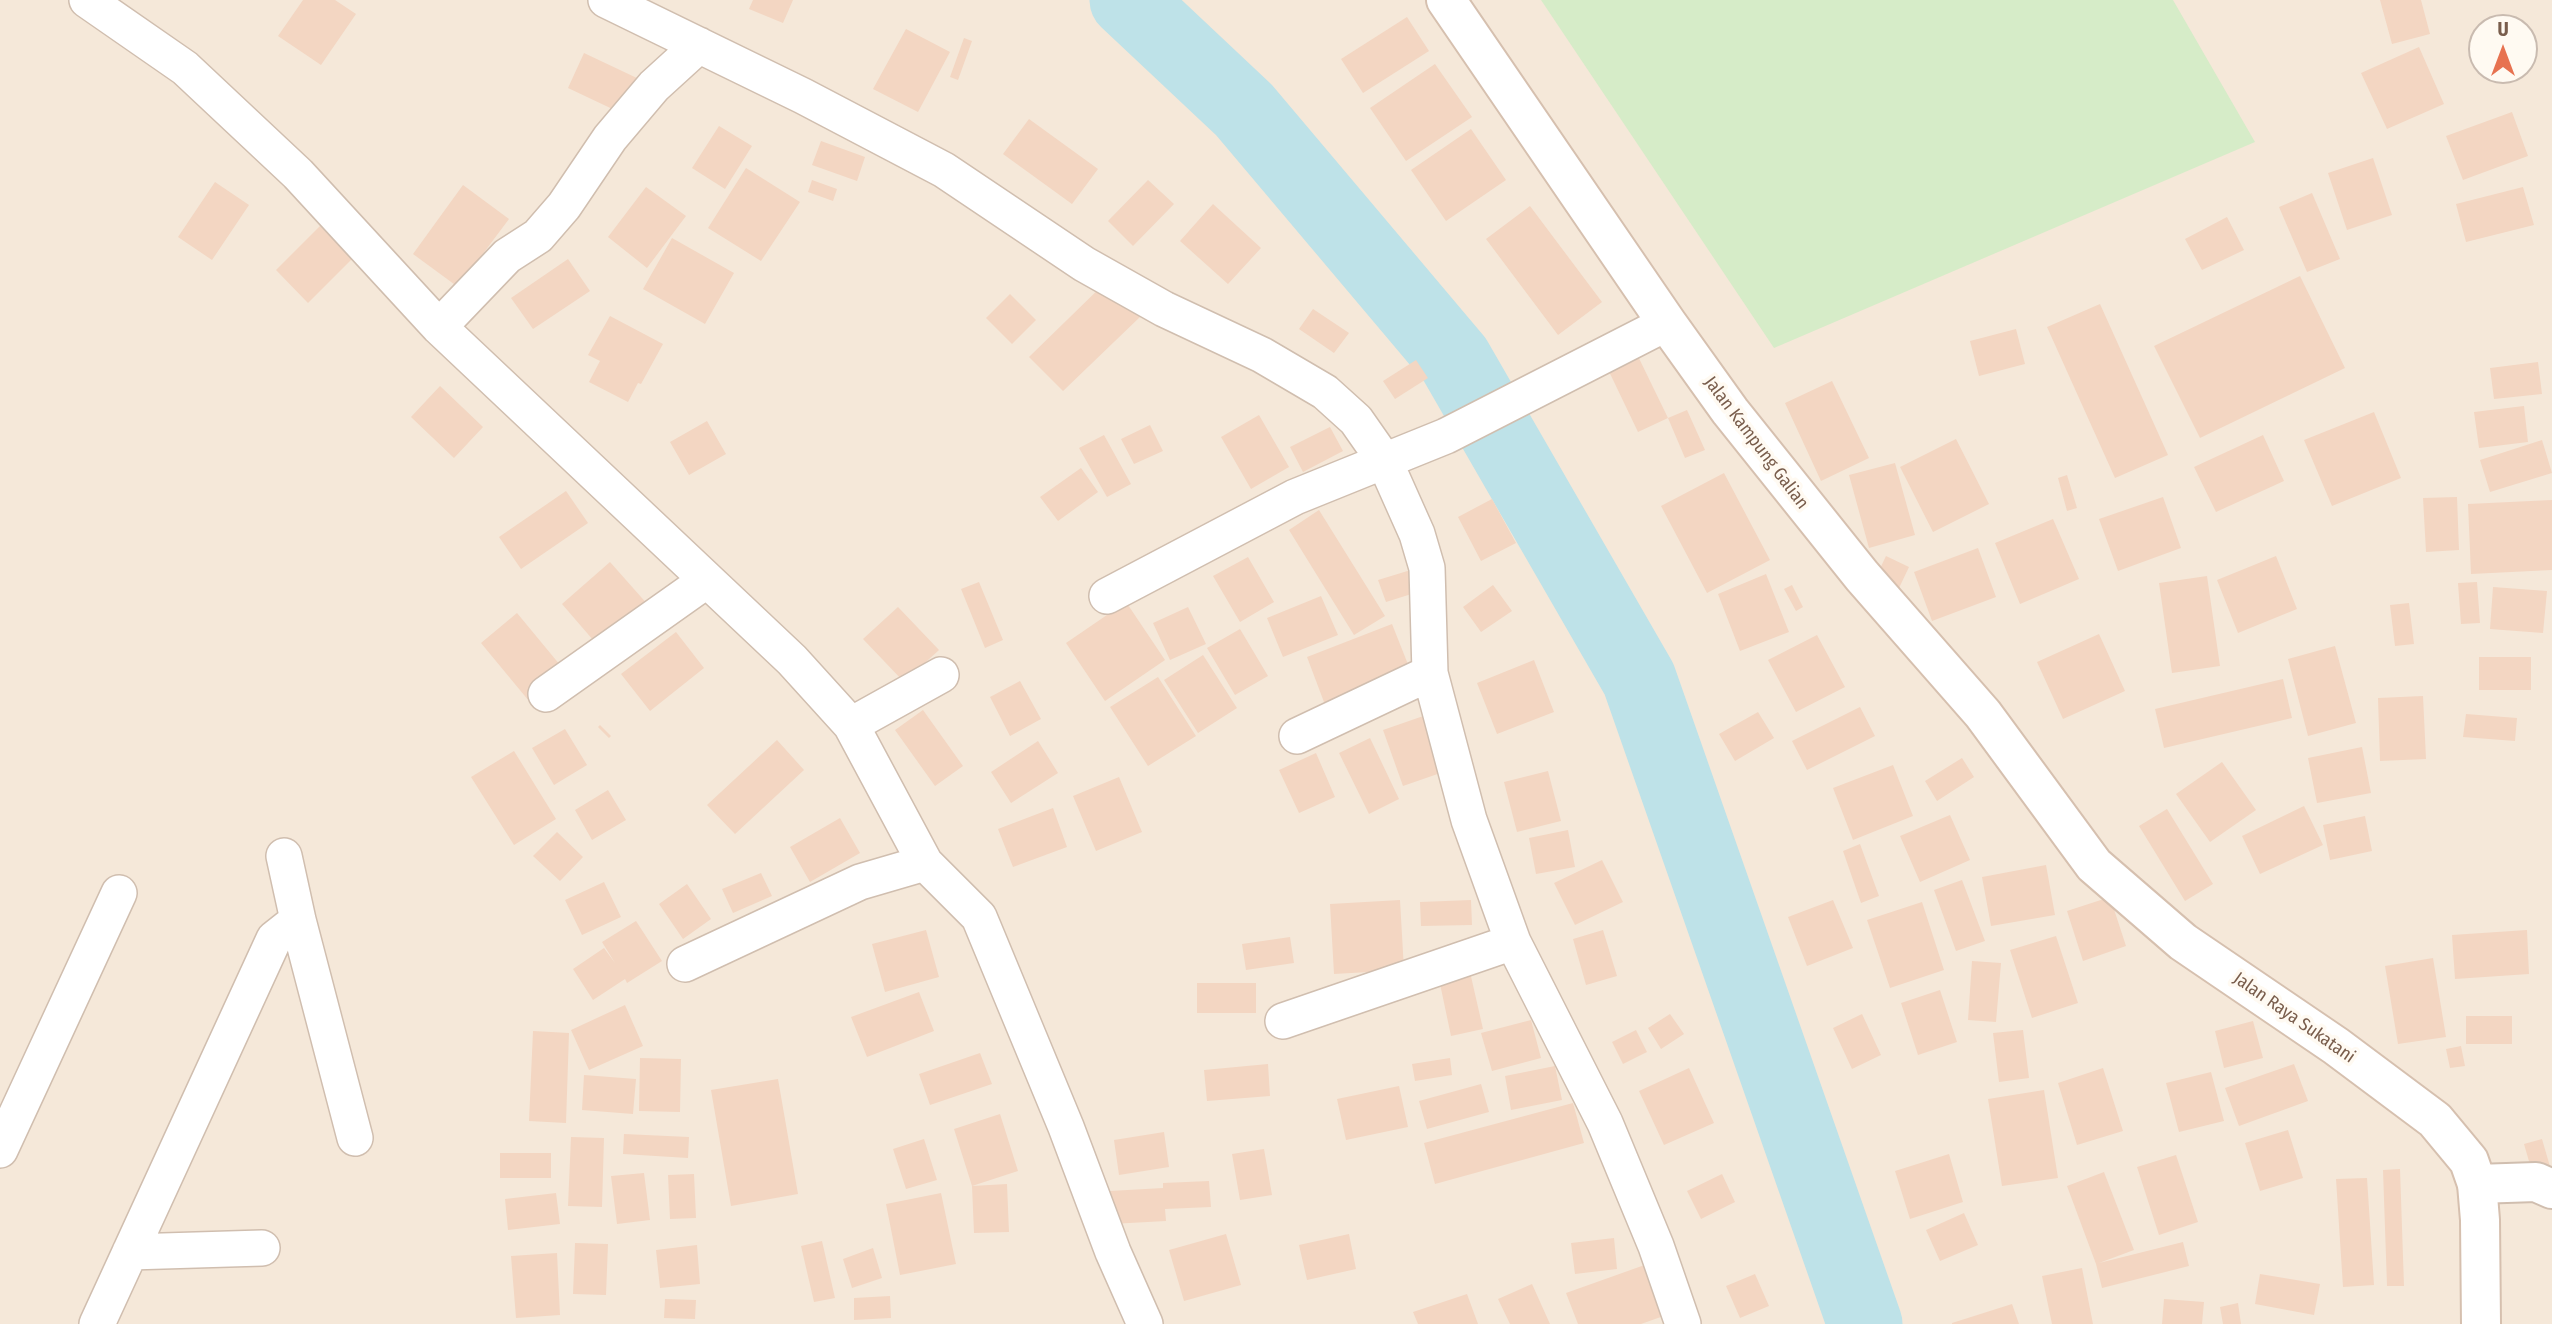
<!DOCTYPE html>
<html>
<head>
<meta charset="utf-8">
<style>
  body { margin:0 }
  #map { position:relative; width:2552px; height:1324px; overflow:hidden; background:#fdf6eb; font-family:"Fira Sans Condensed",sans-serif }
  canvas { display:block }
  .north { position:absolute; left:2468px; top:14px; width:70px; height:70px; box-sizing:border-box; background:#fffaf2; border:2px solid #c9bbb0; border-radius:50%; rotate:0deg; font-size:19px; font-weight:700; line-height:28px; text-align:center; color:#795d4c }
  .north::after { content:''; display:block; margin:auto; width:24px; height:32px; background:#e77250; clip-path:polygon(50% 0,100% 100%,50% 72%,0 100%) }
</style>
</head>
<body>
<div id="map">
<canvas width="2552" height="1324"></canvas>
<div class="north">U</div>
</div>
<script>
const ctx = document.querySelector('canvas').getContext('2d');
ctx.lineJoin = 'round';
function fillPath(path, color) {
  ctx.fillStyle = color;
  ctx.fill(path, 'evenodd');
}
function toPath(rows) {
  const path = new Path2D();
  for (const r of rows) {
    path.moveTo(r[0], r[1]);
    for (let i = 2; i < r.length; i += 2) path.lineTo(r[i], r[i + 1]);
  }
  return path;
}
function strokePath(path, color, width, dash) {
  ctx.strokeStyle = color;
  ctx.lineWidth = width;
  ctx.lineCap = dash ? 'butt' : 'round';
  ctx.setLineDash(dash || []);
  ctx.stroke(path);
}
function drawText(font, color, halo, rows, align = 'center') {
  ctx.font = font + ' "Fira Sans Condensed",sans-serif';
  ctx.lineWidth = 7;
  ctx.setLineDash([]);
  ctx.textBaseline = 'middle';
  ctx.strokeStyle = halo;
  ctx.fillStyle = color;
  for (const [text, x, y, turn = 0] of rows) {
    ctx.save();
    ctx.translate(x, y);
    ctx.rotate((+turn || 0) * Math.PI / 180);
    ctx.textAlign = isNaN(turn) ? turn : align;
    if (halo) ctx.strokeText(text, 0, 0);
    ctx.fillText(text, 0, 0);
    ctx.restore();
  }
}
fillPath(toPath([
  [0,0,2552,0,2552,1324,0,1324],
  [2482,28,2524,28,2524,70,2482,70]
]), '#f5e8d9');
fillPath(toPath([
  [1541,0,2173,0,2255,142,1774,348]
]), '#d6ecc8');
strokePath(toPath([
  [1127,0,1244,110,1455,360,1639,679,1865,1324]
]), '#bee2e8', 75);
fillPath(toPath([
  [303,0,335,0,356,14,321,65,278,36],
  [753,0,793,0,783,23,749,9],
  [2380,0,2421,0,2430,34,2392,44],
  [1407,17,1429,51,1363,93,1341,59],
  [906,29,950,52,918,112,873,89],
  [964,38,972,41,958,80,950,77],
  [2419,47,2444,104,2387,129,2361,73],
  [584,53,639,79,623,114,568,88],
  [1435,64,1472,117,1406,161,1370,108],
  [2512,112,2528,156,2463,180,2446,136],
  [1029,119,1098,169,1072,204,1003,154],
  [719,126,752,146,725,189,692,168],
  [1471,129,1506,180,1446,221,1411,170],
  [821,141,865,157,857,181,812,165],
  [2373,158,2392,215,2347,230,2328,173],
  [746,168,800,202,761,261,708,228],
  [812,180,837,189,833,201,808,192],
  [1148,180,1174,204,1133,246,1108,221],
  [215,182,249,205,212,260,178,237],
  [463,185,509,219,458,287,413,254],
  [646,187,686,216,647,268,608,237],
  [2523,187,2534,225,2466,242,2456,204],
  [2312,193,2340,259,2307,272,2279,207],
  [1213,204,1261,248,1228,284,1180,241],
  [1530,206,1602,302,1558,335,1486,239],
  [2227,217,2244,250,2202,270,2185,239],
  [320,226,352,259,308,303,276,270],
  [672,238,734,273,705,324,643,289],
  [568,259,590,291,533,329,511,298],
  [2300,276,2345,368,2200,438,2154,346],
  [1107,281,1141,316,1063,391,1029,357],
  [1010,294,1036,320,1012,344,986,318],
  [2100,304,2168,455,2115,478,2047,327],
  [1313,309,1349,333,1334,353,1299,329],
  [610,316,663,344,641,384,638,383,628,402,589,382,600,361,588,355],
  [2016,329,2025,364,1979,376,1970,341],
  [1633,346,1668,418,1638,432,1604,361],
  [1416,360,1428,378,1395,399,1383,381],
  [2538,362,2542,394,2494,399,2490,368],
  [1832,381,1869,458,1821,481,1785,403],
  [440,386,483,427,454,458,411,417],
  [2524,406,2528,442,2479,448,2474,412],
  [1687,410,1705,450,1685,458,1668,418],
  [2374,412,2401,478,2332,506,2304,440],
  [1259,415,1289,467,1251,489,1221,437],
  [707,421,726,454,689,475,670,442],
  [1150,425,1163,451,1134,464,1121,439],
  [1330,427,1343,451,1303,472,1290,447],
  [1104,435,1131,484,1107,497,1079,448],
  [2263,435,2284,481,2216,512,2194,467],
  [1956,439,1989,504,1933,532,1900,467],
  [2542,440,2552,473,2490,492,2480,460],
  [1895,463,1915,535,1869,548,1849,475],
  [1081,468,1098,492,1058,521,1040,497],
  [1724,473,1770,560,1707,593,1661,506],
  [2067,475,2077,508,2067,511,2058,478],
  [566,491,588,523,521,569,499,537],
  [2163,497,2181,548,2118,571,2099,519],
  [2457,497,2459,550,2426,552,2423,498],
  [1492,499,1516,543,1481,561,1458,517],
  [2552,500,2552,570,2471,574,2468,504],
  [1319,510,1385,616,1354,635,1289,530],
  [2053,519,2079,579,2020,604,1995,543],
  [1978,548,1996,597,1932,621,1914,572],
  [1886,556,1909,567,1899,588,1876,577],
  [2276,556,2297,609,2238,633,2217,580],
  [1248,557,1274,602,1240,622,1213,576],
  [610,562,649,606,600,648,562,604],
  [1414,569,1421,591,1386,602,1378,580],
  [1766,574,1789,632,1740,651,1718,594],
  [2207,576,2220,666,2172,673,2159,583],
  [979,582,1003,640,985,648,961,589],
  [2477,582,2480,623,2461,624,2458,583],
  [1493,585,1512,611,1481,632,1463,607],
  [1792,585,1803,607,1796,611,1784,589],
  [2493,587,2547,591,2543,633,2490,629],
  [1321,596,1338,635,1283,657,1267,618],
  [1126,602,1165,660,1105,701,1066,643],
  [2409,603,2414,644,2395,646,2390,605],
  [898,607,939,650,904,682,863,639],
  [1188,607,1206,644,1170,660,1153,623],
  [517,613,565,671,529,701,481,643],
  [1392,624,1413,677,1327,710,1307,657],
  [1240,629,1268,676,1235,695,1207,648],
  [676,632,704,668,650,711,621,674],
  [2099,634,2125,691,2063,719,2037,662],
  [1817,635,1845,687,1796,712,1768,660],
  [2335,646,2356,723,2308,736,2288,659],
  [1203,655,1237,708,1198,733,1164,680],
  [2479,657,2531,657,2531,690,2479,690],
  [1534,660,1554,712,1497,734,1477,683],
  [1158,677,1196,736,1148,766,1110,707],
  [2283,679,2292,718,2164,748,2155,709],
  [1020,681,1041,719,1010,736,990,697],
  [2423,696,2426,759,2380,761,2378,698],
  [1860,707,1875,736,1807,770,1792,741],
  [923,710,963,766,935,786,895,730],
  [1758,712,1774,738,1735,761,1719,734],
  [1432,713,1452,769,1403,786,1383,730],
  [2466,714,2517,718,2515,741,2463,737],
  [600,725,611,736,609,738,598,727],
  [565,729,587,765,554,785,532,748],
  [1370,738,1399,799,1369,814,1339,753],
  [777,740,804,770,735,834,707,805],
  [1038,741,1058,773,1011,803,991,772],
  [2362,747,2371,793,2317,803,2308,758],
  [514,751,556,819,514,845,471,777],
  [1316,753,1335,797,1299,813,1279,770],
  [1962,758,1974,777,1937,801,1925,781],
  [2222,762,2256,810,2210,842,2176,794],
  [1893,765,1913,816,1853,840,1833,788],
  [1548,771,1561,821,1517,832,1504,782],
  [1119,777,1142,832,1096,851,1073,796],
  [608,790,626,820,592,840,575,810],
  [2304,806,2323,845,2260,874,2242,836],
  [1053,808,1067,847,1013,867,998,829],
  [2167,809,2213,884,2185,901,2139,826],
  [1950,815,1970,860,1920,882,1900,836],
  [2365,816,2372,851,2330,860,2323,825],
  [840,818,860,853,810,882,790,847],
  [1568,830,1575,867,1536,874,1529,838],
  [557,832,583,857,560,881,533,856],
  [1860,844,1879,896,1861,903,1843,851],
  [1602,860,1623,902,1575,925,1554,883],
  [2046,865,2055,915,1991,926,1982,877],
  [761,873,772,896,733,913,722,889],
  [1962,880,1985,941,1956,951,1934,890],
  [604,882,621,917,582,935,565,900],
  [687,884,711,919,683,939,659,904],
  [2110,897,2126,946,2083,961,2067,911],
  [1400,900,1404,970,1334,974,1330,904],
  [1471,900,1472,925,1421,926,1420,902],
  [1833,900,1853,948,1807,966,1788,917],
  [1922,902,1944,970,1890,988,1867,920],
  [636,921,662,961,627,983,625,979,593,1000,573,969,604,948,615,963,602,942],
  [926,930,939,977,885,992,872,944],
  [1603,930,1617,976,1586,985,1573,939],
  [2527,930,2529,974,2455,979,2452,935],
  [2056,936,2078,1003,2032,1018,2010,950],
  [1290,937,1294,963,1246,970,1242,944],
  [2433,958,2446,1037,2398,1044,2385,966],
  [1972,961,2001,963,1996,1022,1968,1020],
  [1470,972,1483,1029,1451,1036,1439,979],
  [1197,983,1256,983,1256,1013,1197,1013],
  [1940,990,1957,1042,1918,1055,1901,1003],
  [919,992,934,1031,867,1057,851,1017],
  [625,1005,643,1046,589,1070,571,1030],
  [1670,1014,1684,1034,1661,1049,1648,1028],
  [1862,1014,1881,1055,1852,1069,1833,1028],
  [2466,1016,2512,1016,2512,1044,2466,1044],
  [1531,1020,1541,1058,1492,1071,1481,1033],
  [2253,1021,2263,1058,2224,1068,2215,1031],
  [1636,1030,1647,1052,1623,1064,1612,1042],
  [2023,1030,2029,1078,1999,1082,1993,1033],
  [533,1031,569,1033,566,1123,529,1121],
  [2461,1046,2465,1066,2450,1068,2446,1049],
  [980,1053,992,1084,930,1105,919,1074],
  [640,1058,681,1059,680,1112,639,1111],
  [1450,1058,1452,1075,1415,1081,1412,1064],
  [1268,1064,1270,1096,1207,1101,1204,1070],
  [2294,1064,2308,1101,2239,1126,2225,1088],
  [1555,1066,1562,1100,1511,1110,1505,1076],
  [1689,1068,1714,1123,1664,1145,1639,1091],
  [2103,1068,2123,1131,2077,1145,2058,1083],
  [2211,1072,2224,1121,2179,1132,2166,1083],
  [584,1075,636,1079,633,1114,582,1110],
  [778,1079,798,1194,731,1206,711,1090],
  [1481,1084,1489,1112,1427,1129,1419,1101],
  [1399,1086,1408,1127,1346,1140,1337,1099],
  [2044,1090,2058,1178,2002,1186,1988,1099],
  [1573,1103,1584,1143,1435,1184,1424,1143],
  [1000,1114,1018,1171,972,1186,954,1129],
  [2288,1130,2303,1178,2260,1191,2245,1143],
  [1164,1132,1169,1167,1119,1175,1114,1140],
  [624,1134,689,1137,688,1158,623,1154],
  [571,1137,604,1138,602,1207,568,1206],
  [924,1139,937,1180,906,1189,893,1149],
  [2542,1139,2551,1170,2533,1175,2524,1144],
  [1264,1149,1272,1195,1240,1200,1232,1154],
  [500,1153,551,1153,551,1178,500,1178],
  [1949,1154,1963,1202,1910,1219,1895,1171],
  [2176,1155,2198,1222,2159,1235,2137,1167],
  [2400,1169,2404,1286,2387,1286,2383,1170],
  [2104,1172,2134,1250,2099,1263,2183,1242,2189,1266,2102,1288,2096,1264,2067,1186],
  [644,1173,650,1220,617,1224,611,1176],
  [694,1174,696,1218,670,1219,668,1175],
  [1722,1174,1735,1202,1701,1219,1687,1191],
  [2367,1178,2374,1285,2343,1287,2336,1179],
  [1209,1181,1211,1207,1165,1209,1166,1221,1111,1224,1110,1191,1163,1188,1163,1183],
  [1007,1184,1009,1232,974,1233,972,1186],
  [556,1193,560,1224,508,1230,505,1199],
  [941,1193,956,1264,900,1275,886,1204],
  [1964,1213,1978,1245,1940,1261,1926,1230],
  [1226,1234,1241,1285,1184,1301,1169,1250],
  [1349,1234,1356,1269,1307,1280,1299,1245],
  [1614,1238,1617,1269,1575,1274,1571,1243],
  [822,1241,835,1298,814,1302,801,1246],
  [575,1243,608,1244,606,1295,573,1294],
  [697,1245,700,1284,660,1288,656,1250],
  [873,1248,882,1278,852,1288,843,1259],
  [557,1253,560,1315,516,1318,511,1256],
  [1653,1262,1672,1313,1641,1324,1578,1324,1566,1293],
  [2082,1268,2093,1324,2052,1324,2042,1276],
  [1755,1274,1769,1306,1740,1318,1726,1286],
  [2260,1274,2320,1284,2314,1315,2255,1304],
  [1532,1284,1550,1324,1510,1324,1498,1299],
  [1467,1294,1478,1324,1418,1324,1413,1312],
  [890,1296,891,1318,854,1320,854,1298],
  [665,1299,696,1300,695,1319,664,1318],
  [2164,1299,2204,1302,2202,1324,2162,1324],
  [2238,1303,2241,1324,2223,1324,2220,1307],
  [2012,1304,2019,1324,1952,1324,1952,1323]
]), '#f3d6c2');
const minor = toPath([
  [87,0,185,68,298,174,439,327,792,660,851,725,925,863,979,917,1066,1127,1113,1252,1145,1324],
  [606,0,803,96,944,170,1084,264,1164,309,1262,355,1325,392,1356,420,1384,460,1417,534,1427,568,1430,673,1469,820,1513,942,1605,1123,1656,1246,1683,1324],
  [439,327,507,256,538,236,564,206,610,138,654,86,699,45],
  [1107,596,1295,497,1446,436,1667,323],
  [546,694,707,580],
  [851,725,941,675],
  [1297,736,1430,673],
  [284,856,298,920,355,1138],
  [685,964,860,882,925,863],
  [1283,1021,1513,942],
  [0,1150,119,893],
  [130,1252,262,1248],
  [97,1324,274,939,298,920]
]);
const tertiary = toPath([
  [2477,1184,2536,1182,2552,1189]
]);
const secondary = toPath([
  [1446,0,1667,323,1730,411,1862,576,1983,714,2094,865,2183,942,2336,1046,2435,1120,2469,1161,2477,1184,2480,1220,2481,1324]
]);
strokePath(minor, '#d0beaf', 38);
strokePath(tertiary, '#d0beaf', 42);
strokePath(secondary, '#d6c0af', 42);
strokePath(minor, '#fff', 35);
strokePath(tertiary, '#fff', 38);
strokePath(secondary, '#fff', 38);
drawText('18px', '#795d4c', '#fffaf2', [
  ["Jalan Kampung Galian",1756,443,53],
  ["Jalan Raya Sukatani",2294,1018,35]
]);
</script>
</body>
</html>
